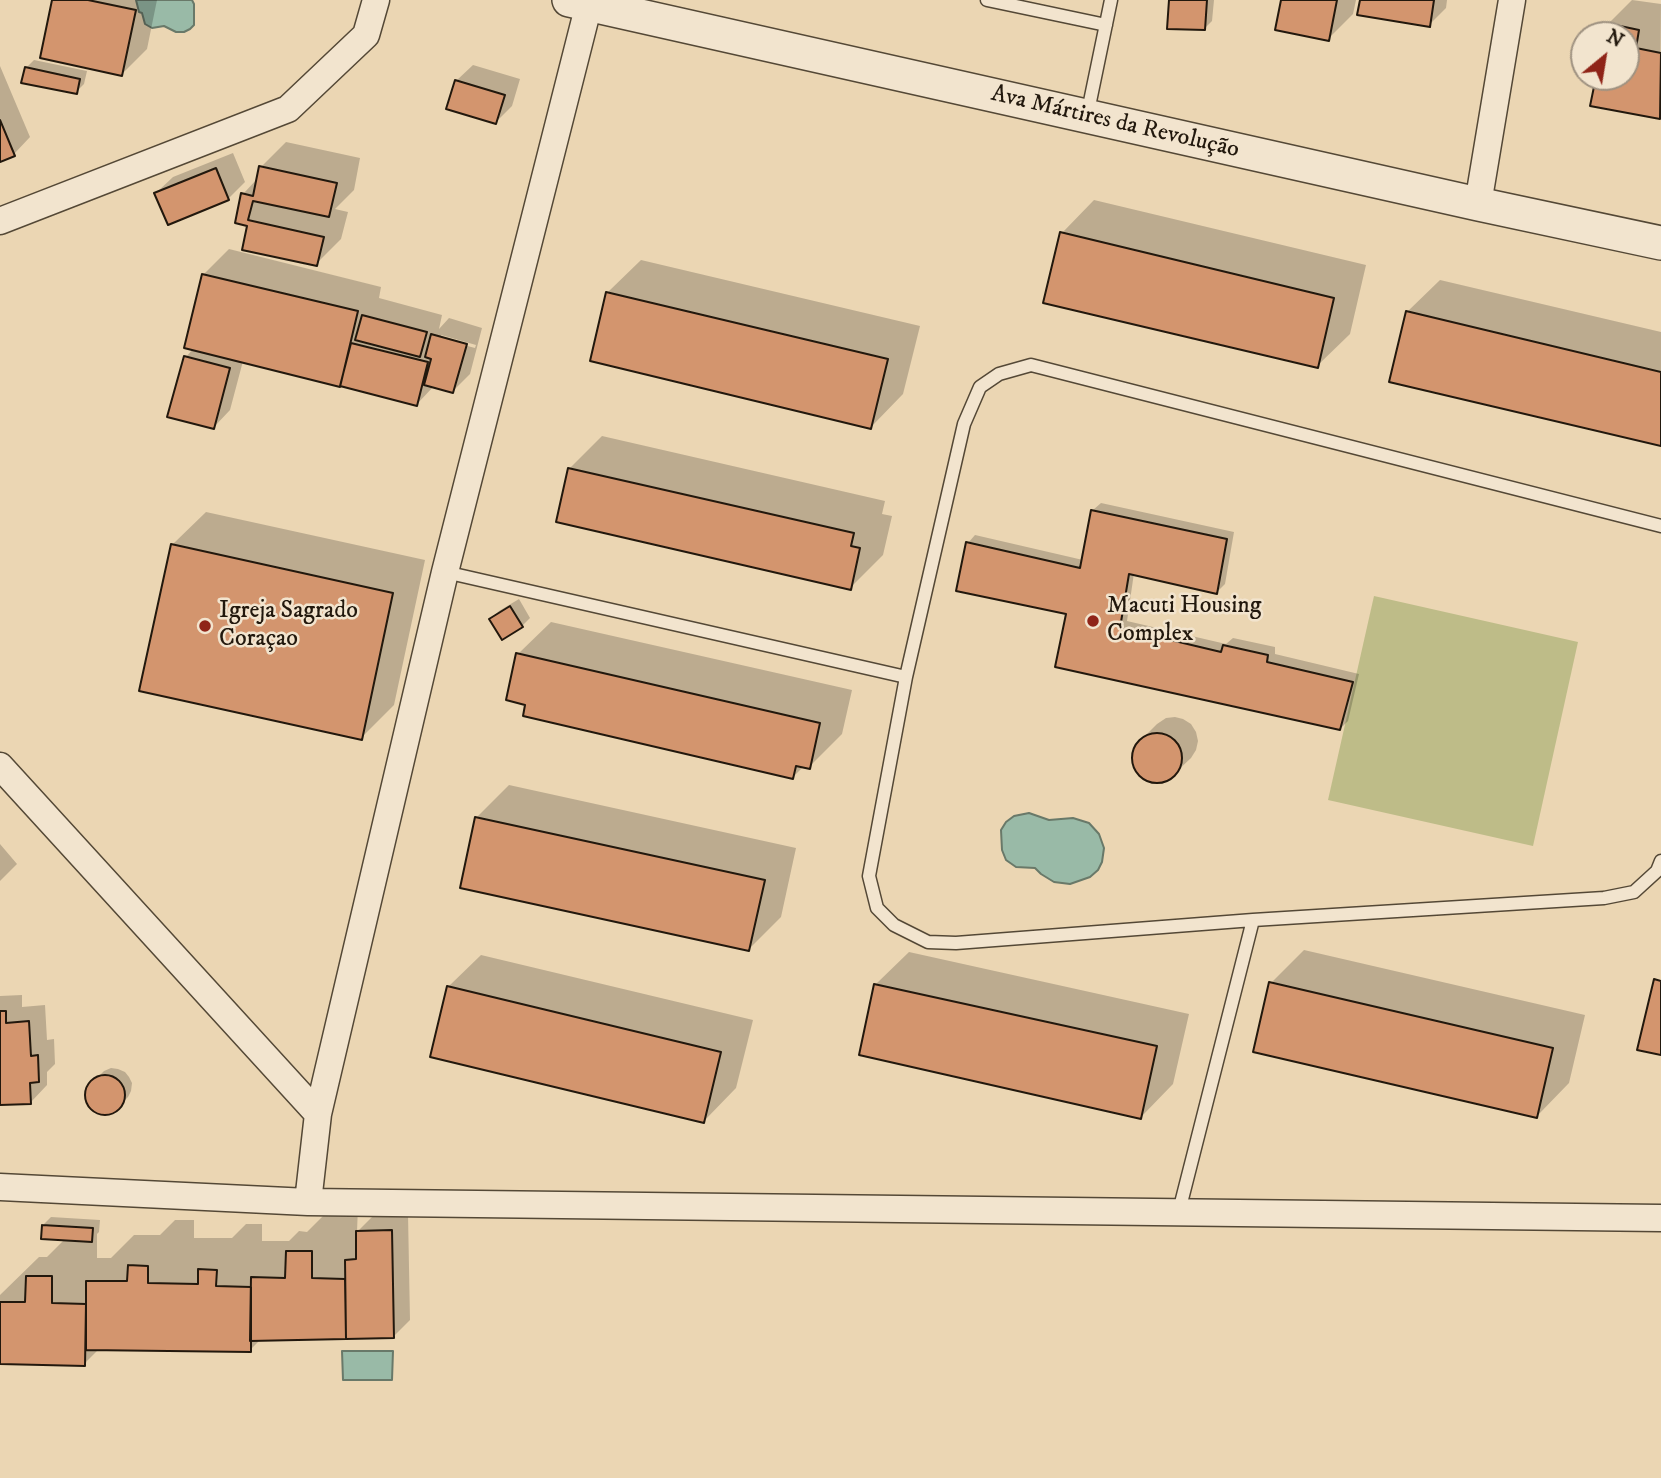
<!DOCTYPE html>
<html>
<head>
<meta charset="utf-8">
<style>
  body { margin:0 }
  #map { position:relative; width:1661px; height:1478px; overflow:hidden; background:#ebd6b3; font-family:"IM FELL DW Pica",serif }
  canvas { display:block }
  .north { position:absolute; left:1570px; top:21px; width:70px; height:70px; box-sizing:border-box; background:#f2e4ce; border:2px solid #9f9281; border-radius:50%; rotate:30deg; font-size:19px; font-weight:700; line-height:28px; text-align:center; color:#22180d }
  .north::after { content:''; display:block; margin:auto; width:24px; height:32px; background:#8f2418; clip-path:polygon(50% 0,100% 100%,50% 72%,0 100%) }
</style>
</head>
<body>
<div id="map">
<canvas width="1661" height="1478"></canvas>
<div class="north">N</div>
</div>
<script>
const ctx = document.querySelector('canvas').getContext('2d');
ctx.lineJoin = 'round';
function fillPath(path, color) {
  ctx.fillStyle = color;
  ctx.fill(path, 'evenodd');
}
function toPath(rows) {
  const path = new Path2D();
  for (const r of rows) {
    if (r.length === 3) {
      path.moveTo(r[0] + r[2], r[1]);
      path.arc(r[0], r[1], r[2], 0, 2 * Math.PI);
      continue;
    }
    path.moveTo(r[0], r[1]);
    for (let i = 2; i < r.length; i += 2) path.lineTo(r[i], r[i + 1]);
  }
  return path;
}
function strokePath(path, color, width, dash) {
  ctx.strokeStyle = color;
  ctx.lineWidth = width;
  ctx.lineCap = dash ? 'butt' : 'round';
  ctx.setLineDash(dash || []);
  ctx.stroke(path);
}
function drawText(font, color, halo, rows, align = 'center') {
  ctx.font = font + ' "IM FELL DW Pica",serif';
  ctx.lineWidth = 5;
  ctx.setLineDash([]);
  ctx.textBaseline = 'middle';
  ctx.strokeStyle = halo;
  ctx.fillStyle = color;
  for (const [text, x, y, turn = 0] of rows) {
    ctx.save();
    ctx.translate(x, y);
    ctx.rotate((+turn || 0) * Math.PI / 180);
    ctx.textAlign = isNaN(turn) ? turn : align;
    if (halo) ctx.strokeText(text, 0, 0);
    ctx.fillText(text, 0, 0);
    ctx.restore();
  }
}
fillPath(toPath([
  [1374,596,1578,642,1533,846,1328,800]
]), '#bebc88');
const water = toPath([
  [136,0,192,0,194,4,194,25,190,29,184,32,176,32,164,26,152,28,145,24,142,13,139,12,136,0],
  [1029,813,1049,820,1073,818,1089,823,1099,834,1104,848,1102,862,1098,870,1090,877,1070,884,1054,882,1041,874,1035,868,1016,867,1006,860,1002,850,1001,830,1006,822,1014,816,1029,813],
  [342,1351,393,1351,392,1380,343,1380,342,1351]
]);
fillPath(water, '#99baa7');
strokePath(water, '#697969', 2);
fillPath(toPath([
  [54,0,157,0,147,49,122,74],
  [1171,0,1214,0,1212,21,1204,29],
  [1283,0,1356,0,1353,14,1328,39],
  [1361,0,1447,0,1446,8,1429,25],
  [1632,0,1661,4,1660,117,1598,77,1626,77,1626,35,1606,35,1608,24],
  [34,60,87,71,84,84,76,92,26,68],
  [473,65,520,79,512,106,495,123,456,81],
  [0,66,30,137,14,154,0,160],
  [286,142,360,158,354,190,335,209,348,212,341,239,316,264,249,224,243,194,258,178,261,167],
  [233,153,245,182,228,199,156,193,173,177],
  [1094,200,1366,265,1350,334,1317,366,1062,233],
  [229,249,381,287,379,298,442,315,439,329,449,318,482,328,470,374,453,391,434,386,417,404,243,361,230,410,214,427,186,357,193,349,204,274],
  [441,335,476,345,475,348,441,339],
  [641,260,920,326,903,394,871,427,592,360,608,292],
  [1440,280,1661,332,1661,445,1407,312],
  [602,436,885,501,882,514,892,516,883,555,850,588,569,469],
  [1101,503,1234,532,1225,584,1217,592,1134,573,1127,621,1226,644,1233,638,1275,647,1275,654,1359,674,1348,721,1340,729,1068,613,968,543,975,535,1083,560,1093,510],
  [206,512,425,560,394,705,361,738,173,544],
  [519,599,530,618,522,626,491,619,499,611],
  [551,622,852,690,842,734,809,767,804,766,793,777,527,703,518,654],
  [1175,717,1183,719,1191,724,1196,732,1198,741,1196,750,1191,758,1173,775,1165,780,1156,782,1148,780,1140,775,1135,767,1133,758,1135,749,1140,741,1157,724,1166,718],
  [509,785,796,848,781,917,748,950,476,818],
  [0,844,17,864,0,881],
  [1304,950,1585,1015,1569,1083,1537,1116,1271,983],
  [909,952,1189,1014,1173,1084,1141,1117,876,984],
  [481,955,753,1020,736,1088,704,1121,448,987],
  [22,995,22,1007,45,1005,47,1040,54,1039,55,1064,47,1072,47,1085,31,1102,0,1103,0,996],
  [111,1068,118,1069,125,1072,129,1077,132,1083,131,1091,128,1097,114,1111,108,1113,101,1113,94,1110,87,1098,87,1091,90,1085,104,1071],
  [334,1205,358,1206,357,1232,374,1215,408,1214,410,1320,393,1337,261,1339,250,1350,100,1348,84,1364,0,1362,0,1295,39,1257,47,1257,65,1239,43,1225,51,1217,100,1220,99,1232,97,1234,97,1258,111,1258,134,1235,160,1235,175,1220,194,1220,194,1238,232,1238,246,1224,262,1224,262,1241,289,1241,299,1231,307,1232]
]), '#0003');
const building = toPath([
  [52,0,88,0,136,10,122,76,40,58,52,0],
  [1169,0,1207,0,1205,30,1167,29,1169,0],
  [1281,0,1337,0,1329,41,1275,30,1281,0],
  [1360,0,1434,0,1430,27,1357,15,1360,0],
  [1606,23,1639,30,1636,48,1661,53,1660,119,1590,106,1596,77,1626,77,1626,35,1604,35,1606,23],
  [25,67,80,79,77,94,21,83,25,67],
  [455,80,505,95,496,124,446,109,455,80],
  [0,120,15,156,0,162,0,120],
  [259,166,337,183,329,217,253,201,248,220,324,237,317,266,242,250,247,226,235,223,241,193,253,196,259,166],
  [216,168,229,200,168,225,154,193,216,168],
  [1060,232,1334,298,1318,368,1043,303,1060,232],
  [202,274,358,311,340,387,184,348,202,274],
  [606,292,888,359,871,429,590,361,606,292],
  [1406,311,1661,372,1661,446,1389,382,1406,311],
  [362,315,427,332,420,357,355,340,362,315],
  [431,334,467,344,453,393,424,385,431,359,425,357,431,334],
  [351,343,428,362,417,406,340,386,351,343],
  [184,356,230,368,214,429,167,417,184,356],
  [568,468,854,533,851,546,860,548,851,590,556,522,568,468],
  [1091,510,1227,539,1217,594,1129,574,1120,628,1221,652,1223,645,1268,655,1267,662,1353,682,1340,730,1055,667,1066,614,956,591,966,542,1080,568,1091,510],
  [171,544,393,593,362,740,139,691,171,544],
  [510,606,523,627,502,640,489,619,510,606],
  [516,653,820,723,810,769,796,766,793,779,523,716,525,705,506,700,516,653],
  [1157,758,25],
  [475,817,765,880,749,951,460,888,475,817],
  [1654,979,1661,981,1661,1055,1637,1050,1654,979],
  [1269,982,1553,1048,1537,1118,1253,1052,1269,982],
  [874,984,1157,1046,1141,1119,859,1055,874,984],
  [447,986,721,1052,704,1123,430,1057,447,986],
  [0,1011,6,1011,6,1023,29,1021,31,1056,38,1055,39,1082,30,1083,31,1104,0,1105,0,1011],
  [105,1095,20],
  [42,1225,93,1228,92,1242,41,1239,42,1225],
  [392,1230,394,1338,346,1339,345,1260,356,1259,356,1231,392,1230],
  [286,1251,312,1251,312,1278,345,1279,346,1339,250,1341,251,1277,285,1278,286,1251],
  [128,1265,148,1266,148,1283,198,1284,198,1269,217,1270,216,1286,251,1287,251,1352,86,1350,86,1281,127,1281,128,1265],
  [26,1276,52,1276,52,1303,86,1304,85,1366,0,1364,0,1302,25,1302,26,1276]
]);
fillPath(building, '#d3956e');
strokePath(building, '#22180d', 2);
const service = toPath([
  [987,0,1106,25],
  [1087,116,1111,0],
  [1661,526,1031,365,999,374,980,387,964,424,906,677,869,876,877,908,894,925,928,942,956,943,1253,920,1604,898,1634,892,1657,871,1661,861],
  [445,572,906,677],
  [1179,1211,1253,920]
]);
const minor = toPath([
  [1478,204,1512,0],
  [0,221,288,109,366,35,376,0],
  [0,766,318,1114],
  [0,1187,308,1202,1661,1218],
  [308,1202,318,1114,445,572,589,4]
]);
const tertiary = toPath([
  [569,0,1478,204,1661,243]
]);
strokePath(service, '#544836', 15);
strokePath(minor, '#544836', 29);
strokePath(tertiary, '#544836', 36);
strokePath(service, '#f2e4ce', 12);
strokePath(minor, '#f2e4ce', 26);
strokePath(tertiary, '#f2e4ce', 33);
for (const [x, y, r, color] of [
  [1093,621,7,"#8f2418"],
  [205,626,7,"#8f2418"]
]) {
  const dot = new Path2D();
  dot.arc(x, y, r, 0, 2 * Math.PI);
  ctx.fillStyle = color;
  ctx.fill(dot);
  strokePath(dot, '#f2e4ce', 2.5);
}
drawText('24px', '#22180d', '#f2e4ce', [
  ["Ava Mártires da Revolução",1115,123,13]
]);
drawText('24px', '#22180d', '#f2e4ce', [
  ["Macuti Housing",1107,607],
  ["Complex",1107,635],
  ["Igreja Sagrado",219,612],
  ["Coraçao",219,640]
], 'left');
</script>
</body>
</html>
